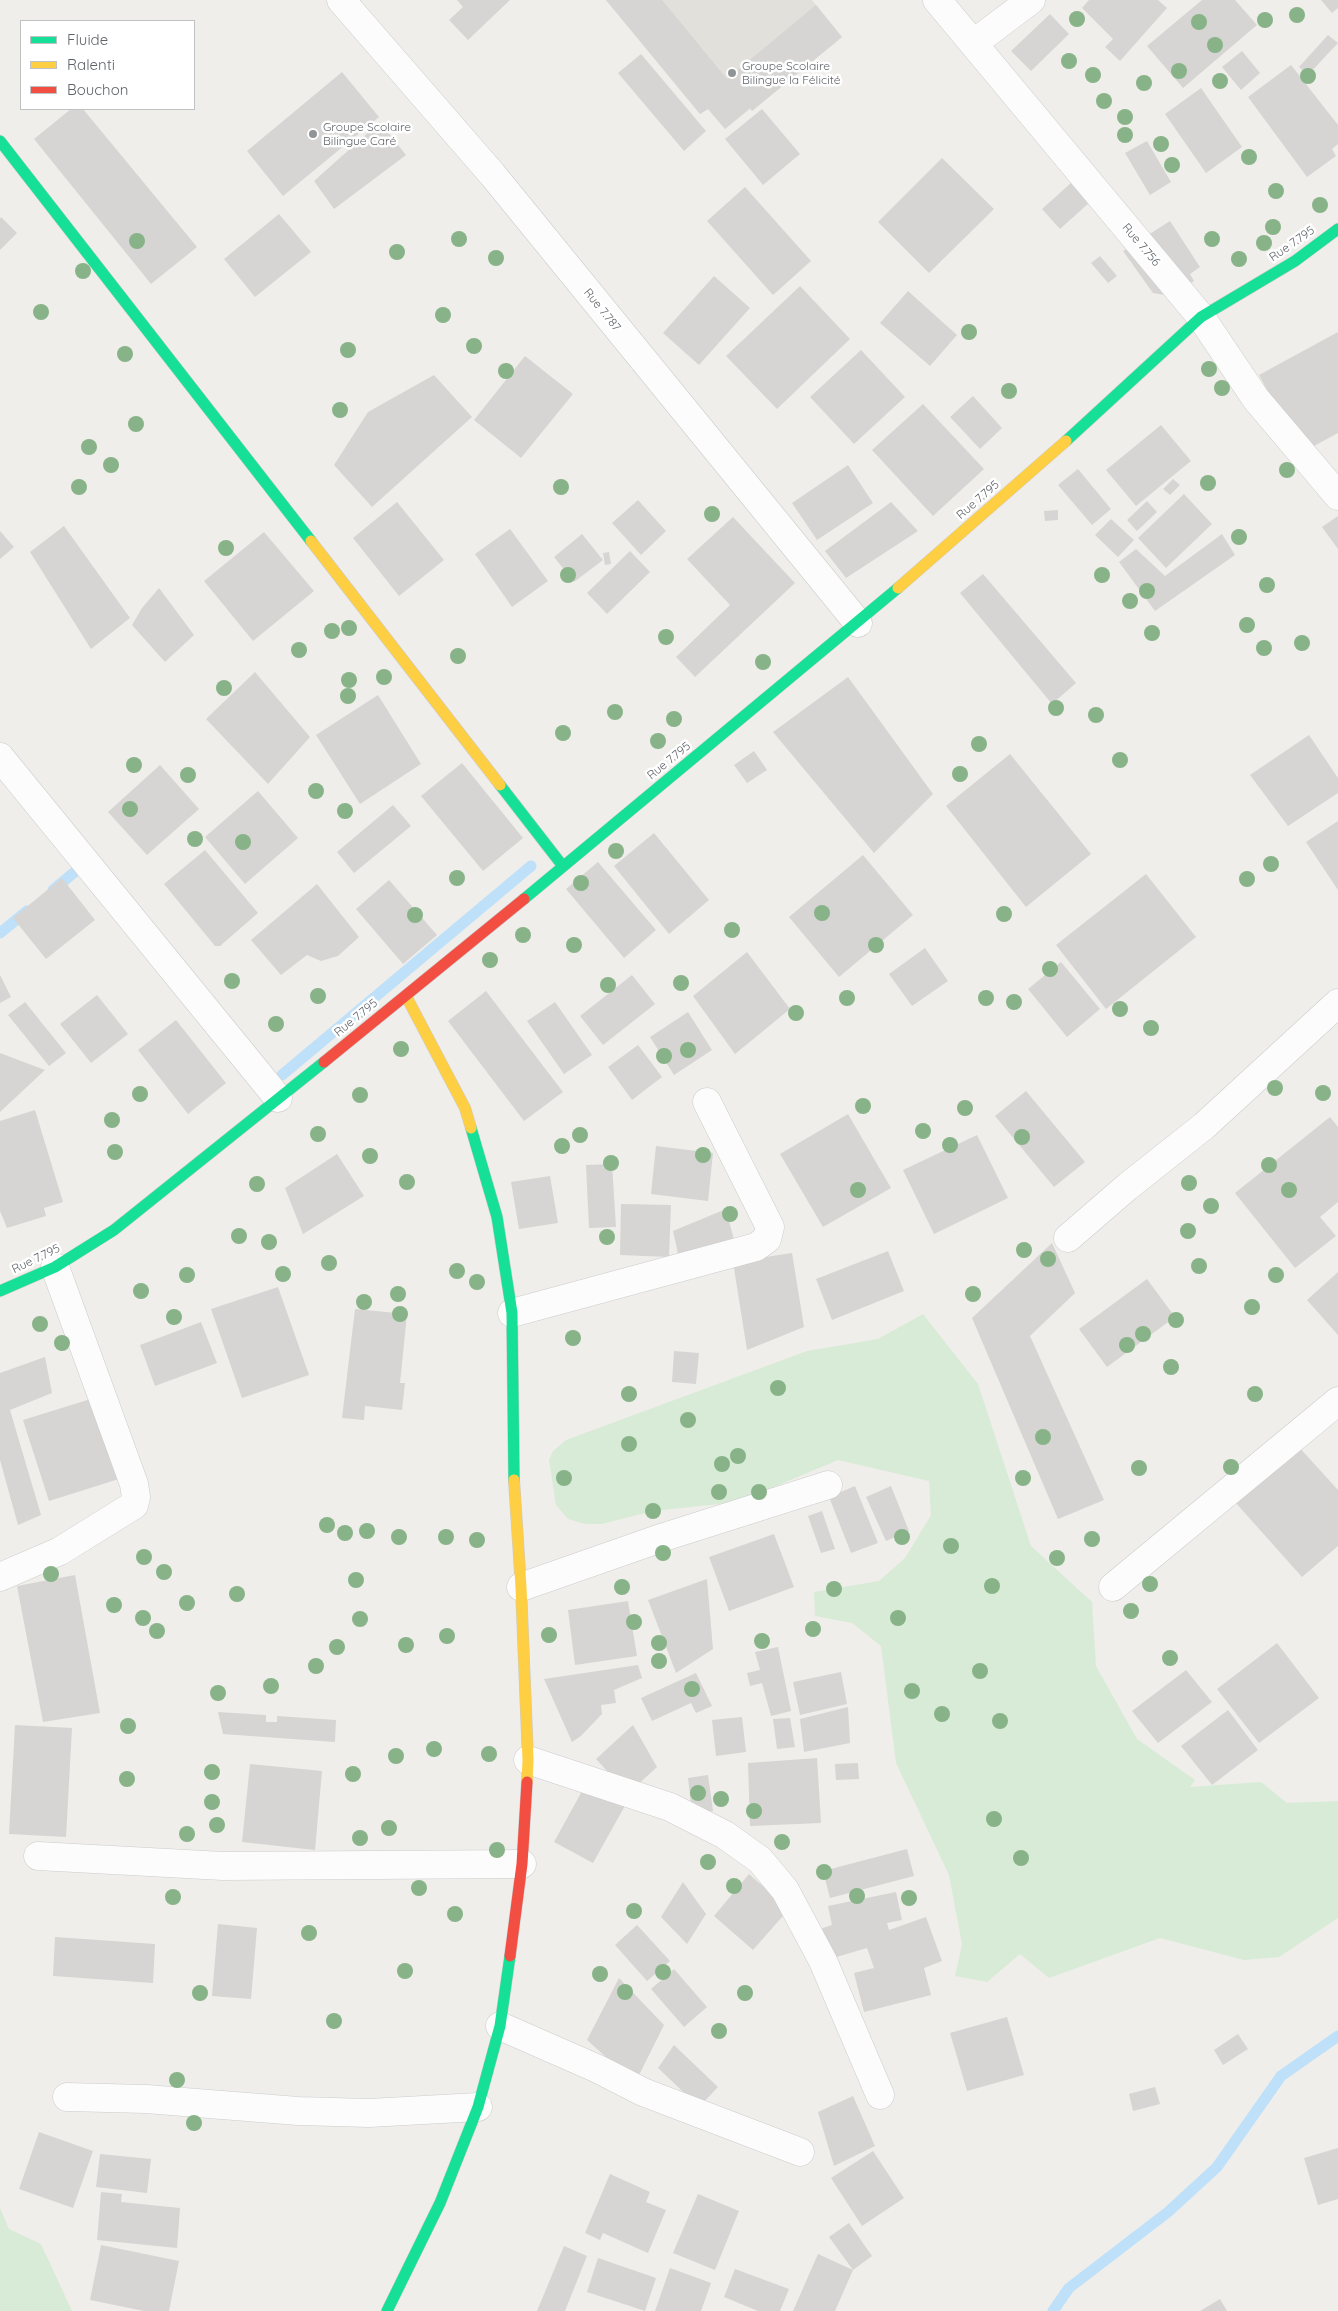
<!DOCTYPE html>
<html>
<head>
<meta charset="utf-8">
<style>
  body { margin:0 }
  #map { position:relative; width:1338px; height:2311px; overflow:hidden; background:#efeeea; font-family:Quicksand,sans-serif }
  canvas { display:block }
  .legend { position:absolute; left:20px; top:20px; width:175px; height:90px; box-sizing:border-box; background:#fff; border:1px solid #bfc1c3; margin:0; padding:6px 9px; list-style:none; font-size:15px; color:#5f6368 }
  .legend li { display:flex; align-items:center; gap:10px; height:25px }
  .legend b { width:25px; border:1px solid #bfc1c3 }
</style>
</head>
<body>
<div id="map">
<canvas width="1338" height="2311"></canvas>
<ul class="legend">
<li><b style="height:6px;background:#16e098"></b>Fluide</li>
<li><b style="height:6px;background:#ffcf43"></b>Ralenti</li>
<li><b style="height:6px;background:#f24e42"></b>Bouchon</li>
</ul>
</div>
<script>
const ctx = document.querySelector('canvas').getContext('2d');
ctx.lineJoin = 'round';
function fillPath(path, color) {
  ctx.fillStyle = color;
  ctx.fill(path, 'evenodd');
}
function toPath(rows) {
  const path = new Path2D();
  for (const r of rows) {
    path.moveTo(r[0], r[1]);
    for (let i = 2; i < r.length; i += 2) path.lineTo(r[i], r[i + 1]);
  }
  return path;
}
function strokePath(path, color, width, dash) {
  ctx.strokeStyle = color;
  ctx.lineWidth = width;
  ctx.lineCap = dash ? 'butt' : 'round';
  ctx.setLineDash(dash || []);
  ctx.stroke(path);
}
function drawText(font, color, halo, rows, align = 'center') {
  ctx.font = font + ' Quicksand,sans-serif';
  ctx.lineWidth = 5;
  ctx.setLineDash([]);
  ctx.textBaseline = 'middle';
  ctx.strokeStyle = halo;
  ctx.fillStyle = color;
  for (const [text, x, y, turn = 0] of rows) {
    ctx.save();
    ctx.translate(x, y);
    ctx.rotate((+turn || 0) * Math.PI / 180);
    ctx.textAlign = isNaN(turn) ? turn : align;
    if (halo) ctx.strokeText(text, 0, 0);
    ctx.fillText(text, 0, 0);
    ctx.restore();
  }
}
fillPath(toPath([
  [606,0,812,0,842,37,752,111,750,109,725,129,708,109,700,114]
]), '#e2e0da');
fillPath(toPath([
  [923,1314,978,1384,1031,1546,1092,1602,1096,1666,1137,1739,1195,1780,1190,1787,1261,1782,1287,1803,1338,1801,1338,1918,1279,1957,1244,1960,1160,1938,1049,1978,1020,1954,987,1982,955,1976,962,1944,949,1875,896,1763,881,1646,852,1623,815,1616,814,1592,879,1581,905,1558,931,1515,929,1481,838,1460,738,1502,653,1511,602,1524,585,1524,568,1519,556,1505,549,1460,553,1451,566,1440,807,1351,878,1339],
  [0,2208,9,2229,41,2244,72,2311,0,2311]
]), '#d8ebd6');
strokePath(toPath([
  [53,890,83,865],
  [0,933,27,911],
  [282,1075,531,866],
  [1053,2311,1069,2288,1168,2212,1217,2167,1281,2076,1338,2036]
]), '#bfe0f9', 11);
fillPath(toPath([
  [457,0,510,0,468,40,449,20,463,7],
  [606,0,662,0,727,79,816,5,842,37,752,111,750,108,725,129,708,109,700,114],
  [1089,0,1158,0,1167,8,1120,61,1105,47,1113,39,1082,8],
  [1202,0,1235,0,1257,25,1183,88,1147,46],
  [1321,0,1338,0,1338,8,1332,13],
  [1050,14,1069,34,1031,71,1011,51],
  [1328,35,1338,43,1308,75,1299,67],
  [1242,51,1260,73,1241,90,1222,67],
  [641,54,706,131,684,151,618,73],
  [1291,65,1338,125,1338,144,1332,149,1336,156,1307,177,1248,97],
  [342,72,379,117,283,196,247,151],
  [1201,88,1242,147,1206,173,1165,114],
  [71,109,83,109,197,247,151,284,34,139],
  [762,109,800,154,763,185,725,139],
  [380,122,406,155,334,209,314,181],
  [1147,141,1171,182,1150,195,1125,153],
  [942,158,994,209,929,273,878,222],
  [1072,182,1090,202,1060,229,1042,209],
  [745,187,811,261,773,295,707,221],
  [279,214,311,252,255,297,224,259],
  [1,217,17,233,0,250,0,219],
  [1170,221,1200,267,1190,274,1194,281,1171,296,1153,293,1123,251],
  [1100,256,1117,276,1108,283,1091,263],
  [714,276,750,308,699,365,663,333],
  [800,286,850,339,777,409,726,356],
  [908,291,957,335,930,366,880,323],
  [1338,332,1338,433,1301,453,1259,375],
  [861,350,905,397,854,444,810,397],
  [525,356,573,394,521,458,474,420],
  [434,375,472,417,372,507,334,465,368,412],
  [973,396,1002,428,980,449,950,417],
  [923,404,984,469,933,516,872,450],
  [1161,425,1191,461,1136,506,1106,470],
  [848,465,873,503,817,540,792,503],
  [1078,469,1111,509,1092,525,1058,485],
  [1173,479,1180,485,1170,495,1163,489],
  [1184,494,1212,524,1166,568,1138,538],
  [638,500,666,531,641,555,612,523],
  [1147,501,1157,512,1137,531,1127,520],
  [397,502,444,560,399,596,353,538],
  [891,502,918,531,846,578,825,551],
  [1058,510,1058,520,1045,521,1044,511],
  [1338,516,1338,549,1322,527],
  [733,517,795,583,695,677,676,657,730,605,687,559],
  [1111,519,1134,540,1118,557,1095,535],
  [64,526,130,618,91,649,30,552],
  [510,529,548,581,512,607,475,554],
  [0,531,14,547,0,559],
  [264,532,314,591,253,641,204,581],
  [582,534,603,560,574,582,554,557],
  [1222,534,1235,555,1155,611,1119,562,1136,549,1165,576],
  [630,551,650,572,607,614,587,593],
  [609,552,611,564,605,565,603,553],
  [983,574,1076,683,1052,704,960,593],
  [159,588,194,635,165,662,132,625,142,608],
  [255,672,310,737,268,784,206,719],
  [848,677,933,794,874,853,773,732],
  [378,695,421,764,360,804,316,735],
  [1309,735,1338,778,1338,793,1288,826,1250,775],
  [754,751,767,770,747,783,734,765],
  [1010,754,1091,854,1026,907,946,806],
  [462,763,523,838,483,871,421,796],
  [160,765,199,809,147,855,108,812],
  [258,791,298,838,245,884,205,837],
  [393,805,411,826,354,873,337,852],
  [1338,821,1338,890,1306,842],
  [654,833,709,900,669,934,614,866],
  [205,850,258,913,220,946,215,946,164,884],
  [863,855,913,915,839,977,789,917],
  [598,862,656,930,624,958,566,889],
  [1146,874,1196,937,1106,1009,1056,945],
  [62,878,95,920,46,959,13,918],
  [389,880,437,935,403,964,356,909],
  [317,884,359,937,338,956,321,961,307,955,281,975,251,940],
  [925,948,948,981,912,1006,889,974],
  [747,952,790,1009,735,1054,693,996],
  [1061,962,1100,1009,1067,1037,1028,989],
  [0,975,11,997,0,1003],
  [632,975,655,1004,603,1045,580,1016],
  [486,991,563,1092,524,1121,448,1021],
  [97,995,128,1034,91,1063,60,1024],
  [25,1002,66,1053,49,1066,8,1015],
  [555,1002,592,1055,564,1074,527,1021],
  [688,1012,712,1050,674,1075,650,1037],
  [176,1020,226,1083,188,1114,138,1050],
  [638,1045,662,1077,632,1100,608,1067],
  [0,1053,45,1070,0,1112],
  [1026,1091,1085,1162,1054,1187,995,1116],
  [35,1110,63,1202,44,1208,46,1216,7,1228,0,1211,0,1121],
  [848,1114,891,1188,823,1227,780,1154],
  [1330,1117,1338,1127,1338,1202,1320,1217,1336,1236,1295,1268,1235,1193],
  [977,1135,1008,1198,934,1234,903,1170],
  [656,1146,713,1153,708,1201,651,1194],
  [337,1154,364,1196,303,1234,285,1188],
  [612,1164,616,1227,589,1228,586,1165],
  [550,1176,558,1223,519,1229,511,1182],
  [621,1204,671,1205,669,1257,620,1255],
  [726,1209,735,1244,679,1258,673,1231],
  [1052,1243,1075,1293,1030,1336,1104,1500,1058,1519,972,1318],
  [888,1251,904,1291,832,1320,816,1279],
  [792,1253,804,1327,747,1350,733,1262],
  [1338,1272,1338,1335,1307,1300],
  [1147,1279,1175,1317,1107,1367,1079,1329],
  [278,1287,309,1375,242,1398,211,1309],
  [355,1309,407,1314,400,1383,405,1383,402,1410,365,1406,364,1420,342,1418],
  [201,1322,217,1363,155,1386,140,1345],
  [674,1351,699,1353,696,1384,672,1382],
  [45,1357,52,1393,10,1410,41,1515,18,1525,0,1460,0,1373],
  [97,1397,122,1478,49,1501,23,1420],
  [1298,1446,1338,1490,1338,1546,1302,1577,1235,1502],
  [855,1486,878,1543,851,1553,829,1497],
  [891,1486,909,1531,886,1541,866,1497],
  [822,1511,835,1549,821,1553,808,1516],
  [774,1534,794,1587,729,1611,709,1557],
  [75,1575,100,1713,43,1722,17,1586],
  [707,1579,713,1649,676,1673,648,1600],
  [628,1601,637,1656,575,1665,568,1610],
  [1277,1643,1319,1698,1259,1743,1217,1689],
  [778,1647,791,1711,771,1716,762,1683,750,1686,747,1673,760,1670,755,1652],
  [638,1665,642,1678,614,1690,616,1703,601,1705,602,1714,581,1736,572,1742,544,1679],
  [1186,1670,1212,1702,1158,1743,1132,1711],
  [841,1672,847,1704,800,1715,793,1682],
  [696,1673,712,1706,696,1713,691,1703,652,1721,641,1698],
  [848,1707,850,1743,804,1752,800,1719],
  [1228,1710,1258,1750,1212,1785,1181,1746],
  [218,1712,266,1715,266,1722,277,1722,277,1716,336,1720,335,1742,223,1734],
  [742,1717,746,1752,716,1756,712,1720],
  [790,1718,795,1747,777,1749,773,1719],
  [15,1725,72,1728,66,1837,9,1834],
  [633,1725,657,1767,633,1789,621,1786,596,1759],
  [817,1758,821,1823,750,1826,748,1763],
  [858,1763,859,1779,836,1780,835,1764],
  [250,1764,322,1771,315,1850,242,1842],
  [708,1775,713,1811,692,1813,688,1778],
  [587,1782,626,1804,593,1863,554,1842],
  [907,1849,914,1876,830,1898,823,1871],
  [749,1874,789,1909,753,1950,714,1916],
  [683,1882,706,1914,687,1944,661,1917],
  [896,1892,902,1920,887,1923,889,1930,926,1917,942,1961,924,1968,931,1995,864,2012,854,1973,874,1968,867,1948,823,1961,814,1931,832,1925,828,1906],
  [218,1924,257,1928,251,1999,212,1996],
  [637,1925,670,1961,647,1981,615,1945],
  [55,1937,155,1944,153,1983,53,1976],
  [674,1969,707,2007,684,2027,651,1989],
  [619,1978,664,2025,635,2083,587,2040],
  [1007,2017,1024,2075,967,2091,950,2033],
  [1238,2034,1248,2049,1223,2065,1214,2050],
  [674,2045,718,2087,699,2107,658,2068],
  [1155,2087,1160,2104,1133,2111,1129,2094],
  [853,2096,875,2146,834,2166,818,2112],
  [39,2132,93,2151,73,2208,19,2189],
  [1338,2148,1338,2199,1318,2205,1304,2158],
  [873,2151,904,2198,862,2226,831,2178],
  [100,2154,151,2159,147,2193,96,2187],
  [610,2174,650,2192,646,2202,666,2210,648,2253,603,2233,600,2240,585,2233],
  [101,2192,122,2194,121,2202,180,2208,177,2248,97,2240],
  [698,2194,739,2211,715,2270,673,2253],
  [849,2223,872,2256,853,2270,829,2237],
  [101,2245,179,2261,169,2311,144,2311,90,2300],
  [564,2246,587,2256,565,2311,537,2311],
  [818,2254,853,2270,835,2311,793,2311],
  [598,2258,656,2278,645,2311,587,2292],
  [670,2268,711,2283,701,2311,655,2311],
  [735,2269,789,2289,780,2311,758,2311,724,2297],
  [1220,2299,1227,2311,1200,2311]
]), '#d6d5d3');
const street = toPath([
  [341,0,492,174,858,623],
  [937,0,1201,317,1256,399,1338,496],
  [974,43,1031,0],
  [0,757,278,1098],
  [1068,1238,1127,1187,1204,1126,1338,1003],
  [512,1313,756,1247,767,1239,770,1227,707,1102],
  [0,1577,60,1551,134,1505,136,1497,134,1484,55,1267],
  [521,1587,664,1537,828,1485],
  [1113,1587,1338,1401],
  [528,1760,670,1807,725,1835,760,1860,785,1890,823,1961,880,2095],
  [38,1856,223,1866,522,1864],
  [500,2026,598,2069,643,2092,800,2152],
  [67,2097,146,2099,298,2111,369,2113,478,2107]
]);
const fast = toPath([
  [0,141,311,541],
  [1066,441,1201,317,1295,261,1338,229],
  [500,785,562,865],
  [524,899,898,588],
  [471,1128,497,1217,512,1313,514,1480],
  [0,1291,55,1267,114,1230,324,1062],
  [387,2311,440,2203,478,2107,500,2026,510,1956]
]);
const slow = toPath([
  [311,541,500,785],
  [898,588,1066,441],
  [406,996,465,1108,471,1128],
  [514,1480,521,1587,528,1760,527,1782]
]);
const jam = toPath([
  [324,1062,524,899],
  [510,1956,522,1864,527,1782]
]);
strokePath(street, '#cbcccc', 29);
strokePath(fast, '#cacacb', 12);
strokePath(slow, '#cacacb', 12);
strokePath(jam, '#cacacb', 12);
strokePath(street, '#fdfcfc', 28);
strokePath(fast, '#16e098', 11);
strokePath(slow, '#ffcf43', 11);
strokePath(jam, '#f24e42', 11);
ctx.fillStyle = '#88b388';
for (const [x, y] of [
  [1297,15],
  [1077,19],
  [1265,20],
  [1199,22],
  [1215,45],
  [1069,61],
  [1179,71],
  [1093,75],
  [1308,76],
  [1220,81],
  [1144,83],
  [1104,101],
  [1125,117],
  [1125,135],
  [1161,144],
  [1249,157],
  [1172,165],
  [1276,191],
  [1320,205],
  [1273,227],
  [459,239],
  [1212,239],
  [137,241],
  [1264,243],
  [397,252],
  [496,258],
  [1239,259],
  [83,271],
  [41,312],
  [443,315],
  [969,332],
  [474,346],
  [348,350],
  [125,354],
  [1209,369],
  [506,371],
  [1222,388],
  [1009,391],
  [340,410],
  [136,424],
  [89,447],
  [111,465],
  [1287,470],
  [1208,483],
  [79,487],
  [561,487],
  [712,514],
  [1239,537],
  [226,548],
  [568,575],
  [1102,575],
  [1267,585],
  [1147,591],
  [1130,601],
  [1247,625],
  [349,628],
  [332,631],
  [1152,633],
  [666,637],
  [1302,643],
  [1264,648],
  [299,650],
  [458,656],
  [763,662],
  [384,677],
  [349,680],
  [224,688],
  [348,696],
  [1056,708],
  [615,712],
  [1096,715],
  [674,719],
  [563,733],
  [658,741],
  [979,744],
  [1120,760],
  [134,765],
  [960,774],
  [188,775],
  [316,791],
  [130,809],
  [345,811],
  [195,839],
  [243,842],
  [616,851],
  [1271,864],
  [457,878],
  [1247,879],
  [581,883],
  [822,913],
  [1004,914],
  [415,915],
  [732,930],
  [523,935],
  [574,945],
  [876,945],
  [490,960],
  [1050,969],
  [232,981],
  [681,983],
  [608,985],
  [318,996],
  [847,998],
  [986,998],
  [1014,1002],
  [1120,1009],
  [796,1013],
  [276,1024],
  [1151,1028],
  [401,1049],
  [688,1050],
  [664,1056],
  [1275,1088],
  [1323,1093],
  [140,1094],
  [360,1095],
  [863,1106],
  [965,1108],
  [112,1120],
  [923,1131],
  [318,1134],
  [580,1135],
  [1022,1137],
  [950,1145],
  [562,1146],
  [115,1152],
  [703,1155],
  [370,1156],
  [611,1163],
  [1269,1165],
  [407,1182],
  [1189,1183],
  [257,1184],
  [858,1190],
  [1289,1190],
  [1211,1206],
  [730,1214],
  [1188,1231],
  [239,1236],
  [607,1237],
  [269,1242],
  [1024,1250],
  [1048,1259],
  [329,1263],
  [1199,1266],
  [457,1271],
  [283,1274],
  [187,1275],
  [1276,1275],
  [477,1282],
  [141,1291],
  [398,1294],
  [973,1294],
  [364,1302],
  [1252,1307],
  [400,1314],
  [174,1317],
  [1176,1320],
  [40,1324],
  [1143,1334],
  [573,1338],
  [62,1343],
  [1127,1345],
  [1171,1367],
  [778,1388],
  [629,1394],
  [1255,1394],
  [688,1420],
  [1043,1437],
  [629,1444],
  [738,1456],
  [722,1464],
  [1231,1467],
  [1139,1468],
  [564,1478],
  [1023,1478],
  [719,1492],
  [759,1492],
  [653,1511],
  [327,1525],
  [367,1531],
  [345,1533],
  [399,1537],
  [446,1537],
  [902,1537],
  [1092,1539],
  [477,1540],
  [951,1546],
  [663,1553],
  [144,1557],
  [1057,1558],
  [164,1572],
  [51,1574],
  [356,1580],
  [1150,1584],
  [992,1586],
  [622,1587],
  [834,1589],
  [237,1594],
  [187,1603],
  [114,1605],
  [1131,1611],
  [143,1618],
  [898,1618],
  [360,1619],
  [634,1622],
  [813,1629],
  [157,1631],
  [549,1635],
  [447,1636],
  [762,1641],
  [659,1643],
  [406,1645],
  [337,1647],
  [1170,1658],
  [659,1661],
  [316,1666],
  [980,1671],
  [271,1686],
  [692,1689],
  [912,1691],
  [218,1693],
  [942,1714],
  [1000,1721],
  [128,1726],
  [434,1749],
  [489,1754],
  [396,1756],
  [212,1772],
  [353,1774],
  [127,1779],
  [698,1793],
  [721,1799],
  [212,1802],
  [754,1811],
  [994,1819],
  [217,1825],
  [389,1828],
  [187,1834],
  [360,1838],
  [782,1842],
  [497,1850],
  [1021,1858],
  [708,1862],
  [824,1872],
  [734,1886],
  [419,1888],
  [857,1896],
  [173,1897],
  [909,1898],
  [634,1911],
  [455,1914],
  [309,1933],
  [405,1971],
  [663,1972],
  [600,1974],
  [625,1992],
  [200,1993],
  [745,1993],
  [334,2021],
  [719,2031],
  [177,2080],
  [194,2123]
]) {
  ctx.beginPath();
  ctx.arc(x, y, 8, 0, 2 * Math.PI);
  ctx.fill();
}
for (const [x, y, r, color] of [
  [732,73,5,"#919496"],
  [313,134,5,"#919496"]
]) {
  const dot = new Path2D();
  dot.arc(x, y, r, 0, 2 * Math.PI);
  ctx.fillStyle = color;
  ctx.fill(dot);
  strokePath(dot, '#fff', 2);
}
drawText('12px', '#5f6368', '#fff', [
  ["Groupe Scolaire",742,66],
  ["Bilingue la Félicité",742,80],
  ["Groupe Scolaire",323,127],
  ["Bilingue Caré",323,141]
], 'left');
drawText('12px', '#5f6368', '#fff', [
  ["Rue 7.795",1292,244,-35],
  ["Rue 7.756",1141,245,50],
  ["Rue 7.787",602,310,51],
  ["Rue 7.795",978,500,-41],
  ["Rue 7.795",669,761,-39],
  ["Rue 7.795",356,1018,-39],
  ["Rue 7.795",36,1259,-26]
]);
</script>
</body>
</html>
